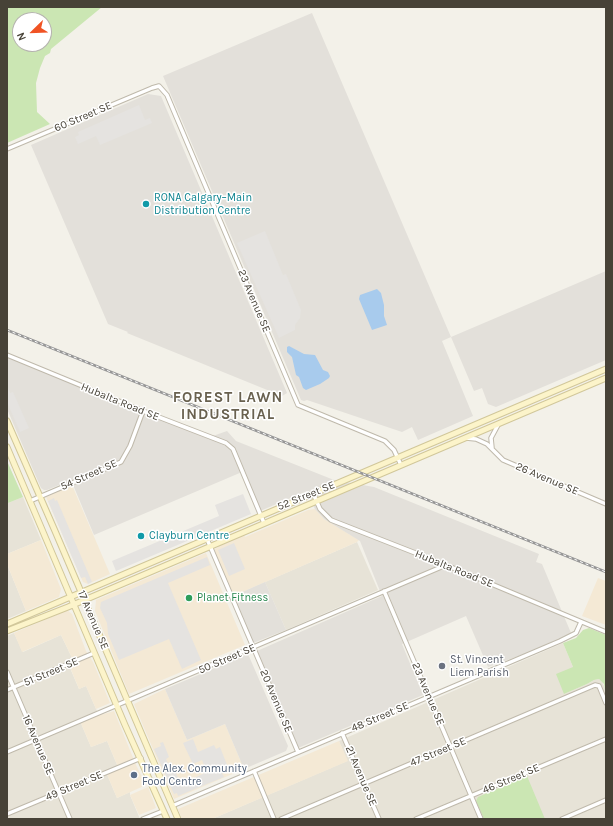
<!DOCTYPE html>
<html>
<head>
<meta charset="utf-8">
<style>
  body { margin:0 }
  #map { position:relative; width:613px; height:826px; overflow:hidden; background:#f3f1e9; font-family:Karla,sans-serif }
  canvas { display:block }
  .frame { position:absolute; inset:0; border:8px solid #474237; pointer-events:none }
  .north { position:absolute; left:12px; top:12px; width:40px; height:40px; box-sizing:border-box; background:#fff; border:1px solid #b5b3af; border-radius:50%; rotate:247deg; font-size:11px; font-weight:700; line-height:16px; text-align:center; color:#474237 }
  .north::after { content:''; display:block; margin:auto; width:14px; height:18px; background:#f05324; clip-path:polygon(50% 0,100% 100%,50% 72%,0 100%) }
</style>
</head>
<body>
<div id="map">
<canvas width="613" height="826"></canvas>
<div class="frame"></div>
<div class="north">N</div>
</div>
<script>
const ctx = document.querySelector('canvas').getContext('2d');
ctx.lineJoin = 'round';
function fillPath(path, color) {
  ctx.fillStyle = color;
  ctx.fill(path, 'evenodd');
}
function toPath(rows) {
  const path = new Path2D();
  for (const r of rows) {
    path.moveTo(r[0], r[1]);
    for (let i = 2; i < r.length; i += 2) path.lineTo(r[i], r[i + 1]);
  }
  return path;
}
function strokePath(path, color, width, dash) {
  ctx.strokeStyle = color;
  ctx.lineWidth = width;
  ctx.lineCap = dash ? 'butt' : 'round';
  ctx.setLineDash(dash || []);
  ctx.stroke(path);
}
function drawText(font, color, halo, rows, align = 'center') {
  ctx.font = font + ' Karla,sans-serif';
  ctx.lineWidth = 3;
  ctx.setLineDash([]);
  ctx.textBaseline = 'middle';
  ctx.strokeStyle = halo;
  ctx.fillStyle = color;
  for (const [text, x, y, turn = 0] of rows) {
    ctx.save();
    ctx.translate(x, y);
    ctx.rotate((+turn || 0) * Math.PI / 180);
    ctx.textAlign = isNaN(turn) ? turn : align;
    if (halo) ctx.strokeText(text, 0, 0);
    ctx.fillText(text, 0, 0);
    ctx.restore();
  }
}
fillPath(toPath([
  [23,497,41,540,7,554,7,500,8,503],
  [357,542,378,590,286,630,265,582],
  [7,564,26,611,7,619],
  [14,633,23,652,61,635,72,658,67,661,79,689,86,686,96,709,100,715,80,721,91,747,107,741,118,767,106,772,117,798,130,792,130,795,140,819,7,819,7,636],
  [563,643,573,667,564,694,587,684,594,680,599,679,602,682,605,688,606,695,606,819,212,819,347,761,339,741]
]), '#e7e3d7');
fillPath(toPath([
  [72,485,110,574,88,584,83,582,46,497],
  [315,509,324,519,359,540,357,542,231,597,212,550,217,548,219,546,244,535,245,537,308,510],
  [41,540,61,589,59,597,26,611,7,564,7,554],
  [206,553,245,645,129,694,95,611,96,600],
  [598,578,606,581,606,625,582,616],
  [67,610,72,614,86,651,93,662,110,703,96,709,86,686,79,689,67,660,72,658,61,635,22,652,14,633],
  [165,689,187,740,225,724,244,769,174,799,134,704],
  [114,711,136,765,146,785,117,798,106,772,118,767,107,741,91,747,80,721],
  [339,741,348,761,212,819,182,819,178,809],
  [148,787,156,808,139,815,130,795]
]), '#f4e9d5');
fillPath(toPath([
  [312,13,451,337,606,271,606,360,496,407,488,404,482,388,474,391,451,337,442,341,473,416,418,440,412,427,402,432,307,400,304,401,301,400,163,76],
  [148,94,161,96,287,393,282,396,127,333,128,332,108,324,31,145],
  [7,355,210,437,227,431,236,441,334,480,374,487,539,554,536,562,542,564,571,633,560,641,488,667,466,616,402,644,423,695,298,748,257,651,382,596,360,541,324,519,315,509,307,491,260,511,242,472,94,535,71,480,47,490,44,490,41,488,7,409],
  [265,582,286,630,253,643,231,597],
  [248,654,288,746,286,751,244,769,225,724,187,740,165,689]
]), '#e3e0da');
fillPath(toPath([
  [7,7,102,7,51,49,50,53,45,56,40,68,36,83,37,112,50,124,7,143],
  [20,20,44,20,44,44,20,44],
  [7,461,23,497,8,503,7,500],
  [589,628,606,635,606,695,604,684,599,679,594,680,587,684,564,694,556,674,573,667,563,643,576,638,583,630],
  [527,776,545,819,484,819,476,801,478,797]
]), '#cbe6b3');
fillPath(toPath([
  [139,105,145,120,150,118,152,123,100,145,96,136,78,144,75,137,79,135,78,132],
  [265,231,283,275,286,274,301,310,300,318,295,325,295,330,279,338,237,243],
  [7,385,10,393,13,392,29,428,20,432,7,402],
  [243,494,251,514,116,571,112,561,219,516,215,505],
  [54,498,55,501,57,500,92,582,88,584,85,577,81,578,48,501],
  [234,543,245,569,229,576,218,550],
  [207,557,210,565,168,583,201,660,182,669,169,639,119,660,108,634,107,623,100,608,101,602],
  [193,739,198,752,214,745,216,749,220,747,229,770,222,773,224,777,178,796,177,793,174,794,154,749,161,746,160,743,163,742,169,757,166,759,168,763,171,762,181,784,207,772,202,760,193,764,183,743]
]), '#e5e3e0');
fillPath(toPath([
  [377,289,381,293,384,305,384,316,387,325,372,330,359,299,360,295],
  [289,346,304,354,315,355,323,370,328,372,330,376,329,378,320,384,306,390,303,388,299,377,296,375,292,357,287,352,287,347]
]), '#a8cbed');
const minor = toPath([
  [7,149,152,88,159,86,167,95,298,405,385,441,394,450,401,465],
  [7,355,143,411,226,443,233,449,264,523],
  [466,438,476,439,487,444,503,460,606,504],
  [492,448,491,438,498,425],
  [313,493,320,509,331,520,446,565,606,632],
  [30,501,121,462,130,446,143,411],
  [207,539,298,752],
  [384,591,481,819],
  [7,672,70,819],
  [7,690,94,653],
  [342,733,379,819],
  [7,752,446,565],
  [254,771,274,819],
  [172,806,560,641,576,633,581,622],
  [7,814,141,758],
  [143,819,163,811],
  [281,819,595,685,599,686,606,703],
  [416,819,606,739],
  [562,819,606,800]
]);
const secondary = toPath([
  [7,421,55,531,178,819],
  [7,447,125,725,167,819],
  [7,624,606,369],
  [7,631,68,607,606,378]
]);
strokePath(minor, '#bfb9ab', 5.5);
strokePath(secondary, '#d1c79a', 7);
strokePath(minor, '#fff', 3.5);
strokePath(secondary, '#fcf4ca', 5);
const rail = toPath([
  [7,330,606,572]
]);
strokePath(rail, '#979797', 2.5);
strokePath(rail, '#fff', 1, [3]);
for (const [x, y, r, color] of [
  [146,204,4,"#0f9aa8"],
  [141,536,4,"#0f9aa8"],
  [189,598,4,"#2e9e5b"],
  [442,666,4,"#6b7280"],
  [134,775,4,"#5c6f8a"]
]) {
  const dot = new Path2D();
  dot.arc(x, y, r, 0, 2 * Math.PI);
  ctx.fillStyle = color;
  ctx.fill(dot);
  strokePath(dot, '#fff', 1.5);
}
drawText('11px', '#474237', '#fff', [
  ["60 Street SE",83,117,-23],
  ["23 Avenue SE",254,301,67],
  ["Hubalta Road SE",120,402,22],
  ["54 Street SE",89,475,-24],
  ["26 Avenue SE",547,479,23],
  ["52 Street SE",306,496,-22],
  ["Hubalta Road SE",454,569,22],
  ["17 Avenue SE",93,620,67],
  ["50 Street SE",227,659,-23],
  ["51 Street SE",51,672,-23],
  ["23 Avenue SE",428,694,67],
  ["20 Avenue SE",276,701,67],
  ["48 Street SE",380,717,-23],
  ["16 Avenue SE",38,745,67],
  ["47 Street SE",438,752,-23],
  ["21 Avenue SE",361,776,67],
  ["46 Street SE",511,779,-23],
  ["49 Street SE",74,786,-23]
]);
drawText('11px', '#0d838f', '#fff', [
  ["RONA Calgary–Main",154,198],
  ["Distribution Centre",154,211],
  ["Clayburn Centre",149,536]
], 'left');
drawText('11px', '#27864d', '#fff', [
  ["Planet Fitness",197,598]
], 'left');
drawText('11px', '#5b616d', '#fff', [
  ["St. Vincent",450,660],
  ["Liem Parish",450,673]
], 'left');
drawText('11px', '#4e5e75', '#fff', [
  ["The Alex. Community",142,769],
  ["Food Centre",142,782]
], 'left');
ctx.letterSpacing = '1px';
drawText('bold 15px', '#69614f', '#fff', [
  ["FOREST LAWN",228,398],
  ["INDUSTRIAL",228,415]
]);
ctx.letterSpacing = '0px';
</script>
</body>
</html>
